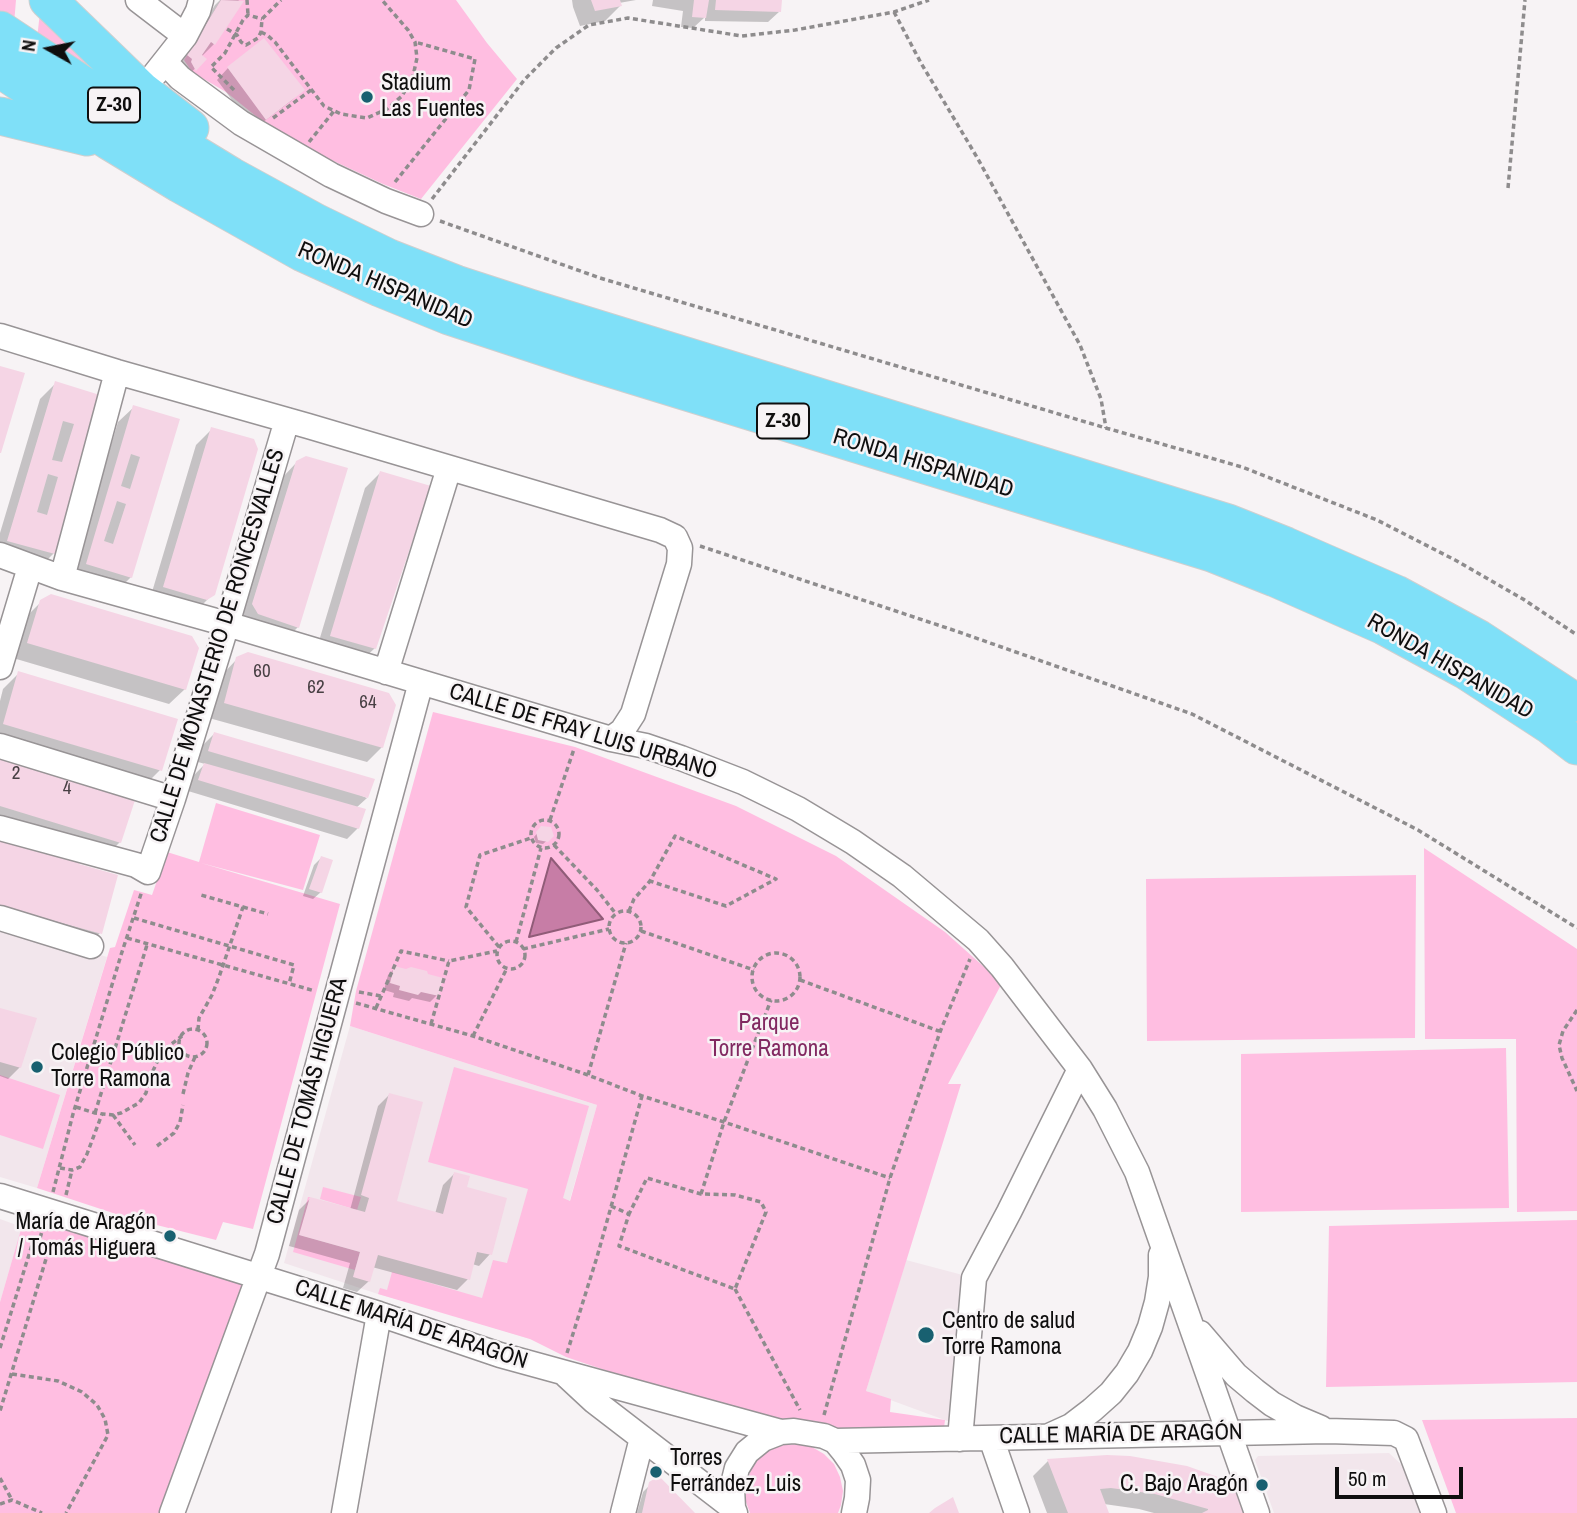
<!DOCTYPE html>
<html>
<head>
<meta charset="utf-8">
<style>
  body { margin:0 }
  #map { position:relative; width:1577px; height:1513px; overflow:hidden; background:#f7f3f5; font-family:"Archivo Narrow",sans-serif }
  canvas { display:block }
  .north { position:absolute; left:14px; top:14px; width:70px; height:70px; -webkit-text-stroke:5px #f7f3f5; paint-order:stroke; rotate:279deg; font-size:19px; font-weight:700; line-height:28px; text-align:center; color:#0f0e0e }
  .north::after { content:''; display:block; margin:auto; width:24px; height:32px; background:#0f0e0e; clip-path:polygon(50% 0,100% 100%,50% 72%,0 100%) }
  .scale { position:absolute; left:1335px; top:1467px; width:128px; height:32px; box-sizing:border-box; border:4px solid #0f0e0e; border-top:0; padding-left:9px; font-size:21px; line-height:24px; white-space:nowrap; color:#0f0e0e; -webkit-text-stroke:5px #f7f3f5; paint-order:stroke }
</style>
</head>
<body>
<div id="map">
<canvas width="1577" height="1513"></canvas>
<div class="north">N</div>
<div class="scale">50 m</div>
</div>
<script>
const ctx = document.querySelector('canvas').getContext('2d');
ctx.lineJoin = 'round';
function fillPath(path, color) {
  ctx.fillStyle = color;
  ctx.fill(path, 'evenodd');
}
function toPath(rows) {
  const path = new Path2D();
  for (const r of rows) {
    if (r.length === 3) {
      path.moveTo(r[0] + r[2], r[1]);
      path.arc(r[0], r[1], r[2], 0, 2 * Math.PI);
      continue;
    }
    path.moveTo(r[0], r[1]);
    for (let i = 2; i < r.length; i += 2) path.lineTo(r[i], r[i + 1]);
  }
  return path;
}
function strokePath(path, color, width, dash) {
  ctx.strokeStyle = color;
  ctx.lineWidth = width;
  ctx.lineCap = dash ? 'butt' : 'round';
  ctx.setLineDash(dash || []);
  ctx.stroke(path);
}
function drawText(font, color, halo, rows, align = 'center') {
  ctx.font = font + ' "Archivo Narrow",sans-serif';
  ctx.lineWidth = 5;
  ctx.setLineDash([]);
  ctx.textBaseline = 'middle';
  ctx.strokeStyle = halo;
  ctx.fillStyle = color;
  for (const [text, x, y, turn = 0] of rows) {
    ctx.save();
    ctx.translate(x, y);
    ctx.rotate((+turn || 0) * Math.PI / 180);
    ctx.textAlign = isNaN(turn) ? turn : align;
    if (halo) ctx.strokeText(text, 0, 0);
    ctx.fillText(text, 0, 0);
    ctx.restore();
  }
}
fillPath(toPath([
  [0,923,107,957,37,1188,0,1177],
  [350,1026,597,1105,530,1339,432,1309,378,1294,284,1263],
  [0,1219,22,1227,0,1302],
  [906,1260,974,1278,961,1426,866,1391],
  [1389,1453,1403,1466,1421,1513,1274,1513,1255,1460,1258,1456]
]), '#f2e6ec');
fillPath(toPath([
  [0,0,16,0,14,24,0,14],
  [221,0,456,0,487,43,517,79,421,199,383,184,312,151,257,117,226,92,192,72,184,60],
  [41,3,137,96,37,39],
  [433,712,575,747,736,806,836,856,945,932,1002,983,948,1084,961,1084,866,1391,891,1399,890,1412,945,1420,943,1436,826,1431,691,1399,566,1357,530,1339,378,1294,380,1288,387,1290,392,1272,482,1298,493,1260,507,1263,528,1189,428,1162,454,1067,589,1106,563,1198,570,1201,597,1105,350,1026,356,991],
  [216,803,320,835,303,890,201,863,340,904,253,1229,223,1222,216,1240,125,1217,37,1188,110,948,115,947,134,890,152,895,167,852,199,862],
  [1424,848,1577,949,1577,1211,1517,1212,1516,1039,1425,1039],
  [1416,875,1415,1038,1147,1041,1146,879],
  [1506,1048,1509,1208,1241,1212,1241,1054],
  [0,1075,60,1095,43,1149,0,1135],
  [323,1187,361,1197,357,1210,320,1199],
  [308,1197,310,1197,300,1235,360,1252,355,1270,293,1252],
  [24,1219,250,1282,163,1513,0,1513,0,1302],
  [1577,1220,1577,1382,1326,1387,1329,1226],
  [1577,1418,1577,1513,1456,1513,1422,1420],
  [798,1444,812,1447,824,1454,834,1464,840,1477,843,1491,841,1505,838,1513,750,1513,746,1502,746,1485,751,1469,759,1458,771,1449,784,1445]
]), '#ffbee1');
const water = toPath([
  [551,858,603,919,529,937,551,858]
]);
fillPath(water, '#c77da6');
strokePath(water, '#905c78', 2);
fillPath(toPath([
  [220,0,238,0,241,2,214,44,201,57,204,59,184,80,177,67,215,5],
  [572,0,636,0,619,3,620,6,605,21,580,26,573,7],
  [653,0,780,0,780,11,768,22,705,21,705,17,693,28,681,27,683,11,652,6],
  [228,68,302,90,291,101,254,129,217,80],
  [56,383,100,397,54,553,39,568,0,558,0,533,40,399],
  [134,407,178,420,131,577,116,592,71,579,118,422],
  [212,429,213,594,197,610,149,602,196,445],
  [297,462,298,627,283,642,238,620,282,478],
  [380,473,375,648,359,663,316,651,365,488],
  [41,602,185,689,169,704,13,658,25,618],
  [237,659,382,747,367,762,209,718,222,675],
  [19,673,160,770,145,785,0,742,0,701,3,689],
  [214,734,367,798,356,808,358,828,347,839,188,791,193,776,205,764,198,762,203,745],
  [0,753,120,842,104,858,81,850,77,865,100,933,85,948,0,925,0,843,43,855,52,845,0,825],
  [542,828,552,836,543,844,536,843,534,837],
  [321,858,321,892,313,899,303,896,314,865],
  [395,968,437,995,430,1002,412,998,409,1001,393,997,394,993,384,990,388,975],
  [0,1010,20,1067,8,1079,0,1076],
  [389,1095,394,1202,435,1214,443,1185,454,1174,465,1188,490,1254,479,1266,472,1264,468,1279,457,1290,372,1267,369,1281,357,1292,343,1288,350,1263,289,1246,299,1210,310,1199,350,1210,378,1106],
  [1048,1461,1242,1513,1154,1513,1139,1509,1104,1504,1107,1513,1047,1513,1033,1476],
  [651,1484,693,1513,637,1513,643,1492]
]), '#0003');
fillPath(toPath([
  [221,0,244,1,215,45,211,42,202,55,207,59,196,71,191,62,192,59,187,55],
  [591,0,620,0,622,6,595,11],
  [694,0,709,0,706,18,692,17],
  [716,0,782,0,781,12,715,10],
  [264,38,305,90,266,120,227,67],
  [0,366,25,373,1,453,0,453],
  [55,381,103,396,55,554,7,541],
  [63,421,74,424,62,462,52,460],
  [48,474,58,477,47,515,37,512],
  [133,405,180,419,132,578,86,564],
  [131,454,140,457,130,489,121,486],
  [117,501,126,504,113,544,104,541],
  [211,427,254,439,258,449,215,595,207,600,163,587],
  [306,456,348,468,299,628,258,614,252,604,296,461],
  [380,471,431,486,376,649,330,636],
  [51,594,192,636,199,648,186,690,27,643,40,600],
  [248,652,389,693,396,705,383,748,224,703,236,657],
  [18,671,178,719,162,771,3,724],
  [214,732,375,779,368,798,208,751],
  [0,751,137,794,121,843,0,806],
  [204,763,366,809,359,829,198,780],
  [541,826,551,827,554,836,548,842,538,840,536,832],
  [0,841,49,855,52,843,83,852,79,864,118,875,102,934,0,906],
  [321,856,333,860,322,893,309,889],
  [394,966,406,969,411,967,427,971,428,974,443,978,439,996,421,992,418,995,399,990,400,986,390,983],
  [0,1008,37,1018,21,1068,0,1062],
  [389,1093,423,1102,397,1201,443,1214,454,1172,470,1176,467,1187,507,1198,492,1255,477,1252,470,1280,378,1255,370,1282,353,1277,360,1252,299,1235,310,1197,365,1212,369,1198,361,1195],
  [1107,1455,1130,1456,1187,1466,1232,1482,1243,1513,1202,1513,1208,1510,1208,1509,1155,1494,1111,1488,1100,1489,1109,1513,1068,1513,1047,1459],
  [659,1476,695,1513,642,1513,649,1482],
  [953,1497,959,1513,929,1513,935,1508]
]), '#f5d5e5');
const minor = toPath([
  [138,0,185,36],
  [165,62,180,78,241,123,331,175,386,201,421,214],
  [155,74,185,36,198,11,201,0],
  [0,336,117,372,308,426,660,530,675,537,680,548,679,564,633,714,622,731,611,739],
  [0,555,62,578,227,624,611,739,646,746,681,758,743,782,798,809,853,842,902,876,978,940,1002,967,1080,1069,1105,1109,1137,1172,1257,1513],
  [62,578,117,372],
  [0,667,30,567],
  [386,672,449,468],
  [0,746,173,799],
  [0,828,136,865,148,872,173,799,227,624,287,420],
  [0,918,91,946],
  [0,1196,379,1314,500,1355,781,1432],
  [1200,1333,1236,1375,1255,1391,1272,1404,1295,1417,1321,1428],
  [566,1375,594,1401,733,1508],
  [1049,1436,1071,1426,1092,1410,1111,1393,1127,1373,1140,1351,1150,1327,1157,1302,1161,1277,1161,1255],
  [991,1438,1017,1513],
  [960,1439,974,1278,1009,1212,1080,1069],
  [835,1441,1328,1431,1394,1433,1406,1439,1434,1513],
  [172,1513,267,1254,421,682],
  [344,1513,379,1314],
  [623,1513,642,1438],
  [735,1513,733,1508,732,1488,737,1468,747,1452,763,1439,781,1432,794,1431,824,1436,835,1441,844,1452,853,1465,858,1480,857,1498,854,1513]
]);
const highway = toPath([
  [48,0,141,90,190,128],
  [0,30,98,95,231,176,317,223,389,258,456,284,530,308,1228,523,1286,546,1396,594,1479,639,1577,703],
  [0,69,109,141,180,184,303,253,380,288,449,316,586,361,1212,553,1275,578,1384,626,1465,670,1551,726,1577,746],
  [0,116,87,137]
]);
strokePath(minor, '#989496', 27);
strokePath(highway, '#cfcfcf', 39);
strokePath(toPath([
  [247,0,248,15],
  [894,12,921,63,978,159,1080,345,1101,399,1106,428],
  [227,29,237,35,241,42,246,45,253,41,258,38,261,32,262,19,281,0],
  [261,32,267,35,275,42,324,106,341,114,367,118,387,109,402,96,413,76,417,58,415,42,408,30,382,0],
  [234,90,211,67,225,53,243,20,248,15,262,19],
  [273,118,311,90],
  [309,142,334,111],
  [395,182,469,90,475,59,415,42],
  [1508,188,1525,0],
  [432,199,525,79,556,48,589,25,628,18,742,36,795,30,894,12,929,0],
  [440,221,600,278,1106,428,1242,467,1377,520,1455,560,1523,599,1577,635],
  [700,546,956,631,1192,714,1418,830,1577,928],
  [545,834,14],
  [550,820,574,749],
  [554,845,597,890,616,914],
  [243,907,268,914],
  [625,927,16],
  [629,911,634,899,650,881,675,836,776,879,726,906,650,881],
  [134,918,294,965,289,984],
  [641,931,754,970],
  [127,938,315,991],
  [511,955,14],
  [516,942,541,848],
  [499,947,466,907,480,855,531,838],
  [523,949,609,929],
  [776,977,24],
  [800,980,939,1031],
  [359,992,381,996],
  [356,1003,473,1036,588,1075,642,1096,724,1122,890,1178],
  [376,1008,401,951,449,961],
  [1577,1010,1563,1031,1559,1045,1562,1058,1577,1091],
  [431,1024,449,961,497,951],
  [193,1043,14],
  [198,1030,199,1018,212,995,219,977,243,907,201,895],
  [473,1036,507,968],
  [588,1075,626,943],
  [183,1094,188,1073,195,1057],
  [76,1107,95,1113,113,1115,121,1113,139,1103,146,1093,150,1077,159,1058,170,1045,182,1036],
  [95,1113,147,945],
  [113,1115,135,1145],
  [157,1146,174,1133,180,1122,183,1105],
  [60,1168,72,1170,80,1167,87,1154,102,1114],
  [53,1192,73,1114,121,955,142,891],
  [701,1194,724,1122,771,1000],
  [66,1195,72,1170],
  [611,1206,629,1214,619,1246,735,1289,766,1212,761,1202,735,1195,701,1194,647,1178,629,1214],
  [38,1246,42,1231],
  [735,1289,800,1410],
  [0,1348,32,1245,49,1249,0,1411],
  [567,1353,597,1257,642,1096],
  [12,1374,58,1381,82,1392,97,1405,105,1419,108,1435,66,1513],
  [824,1415,890,1178,940,1032,970,959],
  [0,1478,12,1500],
  [0,1504,12,1500,42,1513]
]), '#8e8c8d', 3.5, [5, 3.5]);
strokePath(minor, '#fff', 24);
strokePath(highway, '#7fe0f8', 37);
for (const [x, y, r, color] of [
  [367,97,7,"#186070"],
  [37,1067,7,"#186070"],
  [170,1236,7,"#186070"],
  [926,1335,9,"#186070"],
  [656,1472,7,"#186070"],
  [1262,1485,7,"#186070"]
]) {
  const dot = new Path2D();
  dot.arc(x, y, r, 0, 2 * Math.PI);
  ctx.fillStyle = color;
  ctx.fill(dot);
  strokePath(dot, '#f7f3f5', 2.5);
}
drawText('19px', '#484044', null, [
  ["60",262,672],
  ["62",316,688],
  ["64",368,703],
  ["2",16,774],
  ["4",67,789]
]);
for (const [x, y, w] of [
  [114,105,52],
  [783,421,52]
]) {
  const box = new Path2D();
  box.roundRect(x - w / 2, y - 17.5, w, 35, 5);
  ctx.fillStyle = '#f7f3f5';
  ctx.fill(box);
  strokePath(box, '#0f0e0e', 2);
}
drawText('bold 21px', '#0f0e0e', null, [
  ["Z-30",114,105],
  ["Z-30",783,421]
]);
drawText('23px', '#0f0e0e', '#f7f3f5', [
  ["Stadium",381,84],
  ["Las Fuentes",381,110],
  ["Colegio Público",51,1054],
  ["Torre Ramona",51,1080],
  ["María de Aragón",156,1223,"right"],
  ["/ Tomás Higuera",156,1249,"right"],
  ["Centro de salud",942,1322],
  ["Torre Ramona",942,1348],
  ["Torres",670,1459],
  ["Ferrández, Luis",670,1485],
  ["C. Bajo Aragón",1248,1485,"right"]
], 'left');
drawText('23px', '#0f0e0e', '#f7f3f5', [
  ["RONDA HISPANIDAD",385,286,23],
  ["RONDA HISPANIDAD",923,464,17],
  ["CALLE DE MONASTERIO DE RONCESVALLES",218,646,-73],
  ["RONDA HISPANIDAD",1450,667,30],
  ["CALLE DE FRAY LUIS URBANO",583,732,17],
  ["CALLE DE TOMÁS HIGUERA",308,1101,-75],
  ["CALLE MARÍA DE ARAGÓN",411,1325,18],
  ["CALLE MARÍA DE ARAGÓN",1121,1435,-1]
]);
drawText('23px', '#822961', '#f7f3f5', [
  ["Parque",769,1024],
  ["Torre Ramona",769,1050]
]);
</script>
</body>
</html>
